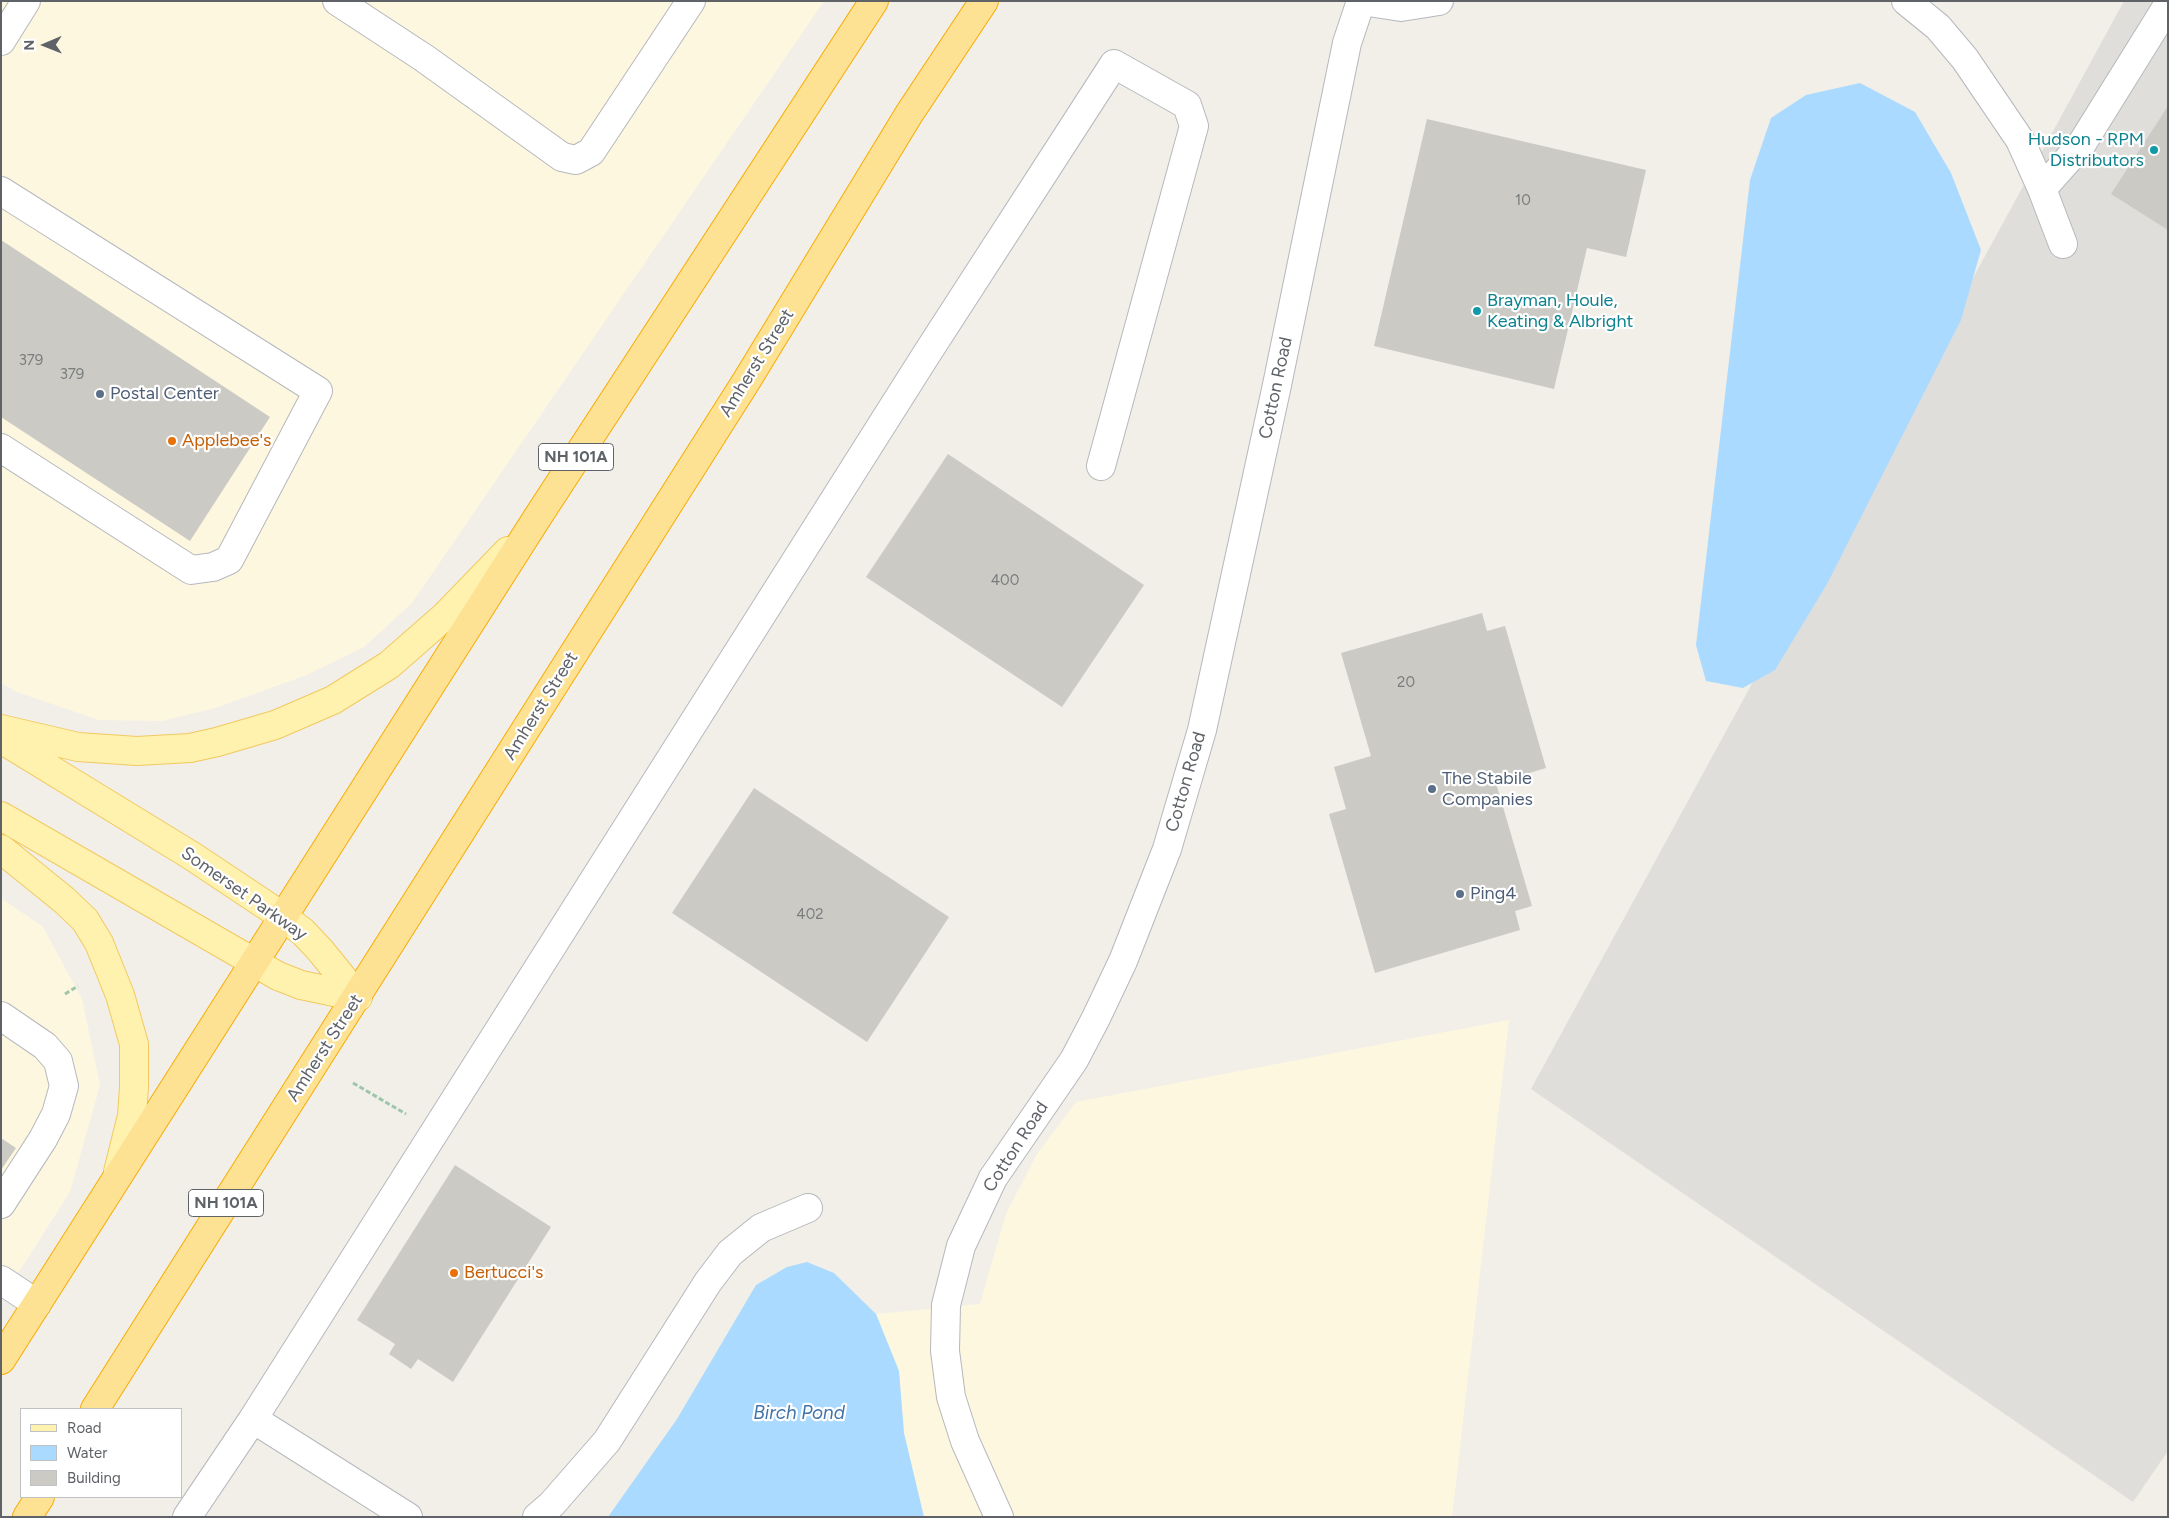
<!DOCTYPE html>
<html>
<head>
<meta charset="utf-8">
<style>
  body { margin:0 }
  #map { position:relative; width:2169px; height:1518px; overflow:hidden; background:#f1efe8; font-family:Figtree,sans-serif }
  canvas { display:block }
  .frame { position:absolute; inset:0; border:2px solid #5f6368; pointer-events:none }
  .legend { position:absolute; left:20px; top:1408px; width:162px; height:90px; box-sizing:border-box; background:#fff; border:1px solid #bfc1c3; margin:0; padding:6px 9px; list-style:none; font-size:15px; color:#5f6368 }
  .legend li { display:flex; align-items:center; gap:10px; height:25px }
  .legend b { width:25px; border:1px solid #bfc1c3 }
  .north { position:absolute; left:20px; top:20px; width:50px; height:50px; -webkit-text-stroke:4px #fff; paint-order:stroke; rotate:269deg; font-size:14px; font-weight:700; line-height:20px; text-align:center; color:#5f6368 }
  .north::after { content:''; display:block; margin:auto; width:18px; height:22px; background:#5f6368; clip-path:polygon(50% 0,100% 100%,50% 72%,0 100%) }
</style>
</head>
<body>
<div id="map">
<canvas width="2169" height="1518"></canvas>
<div class="frame"></div>
<ul class="legend">
<li><b style="height:6px;background:#fff2af"></b>Road</li>
<li><b style="height:14px;background:#aadaff"></b>Water</li>
<li><b style="height:14px;background:#cccac5"></b>Building</li>
</ul>
<div class="north">N</div>
</div>
<script>
const ctx = document.querySelector('canvas').getContext('2d');
ctx.lineJoin = 'round';
function fillPath(path, color) {
  ctx.fillStyle = color;
  ctx.fill(path, 'evenodd');
}
function toPath(rows) {
  const path = new Path2D();
  for (const r of rows) {
    path.moveTo(r[0], r[1]);
    for (let i = 2; i < r.length; i += 2) path.lineTo(r[i], r[i + 1]);
  }
  return path;
}
function strokePath(path, color, width, dash) {
  ctx.strokeStyle = color;
  ctx.lineWidth = width;
  ctx.lineCap = dash ? 'butt' : 'round';
  ctx.setLineDash(dash || []);
  ctx.stroke(path);
}
function drawText(font, color, halo, rows, align = 'center') {
  ctx.font = font + ' Figtree,sans-serif';
  ctx.lineWidth = 4.5;
  ctx.setLineDash([]);
  ctx.textBaseline = 'middle';
  ctx.strokeStyle = halo;
  ctx.fillStyle = color;
  for (const [text, x, y, turn = 0] of rows) {
    ctx.save();
    ctx.translate(x, y);
    ctx.rotate((+turn || 0) * Math.PI / 180);
    ctx.textAlign = isNaN(turn) ? turn : align;
    if (halo) ctx.strokeText(text, 0, 0);
    ctx.fillText(text, 0, 0);
    ctx.restore();
  }
}
fillPath(toPath([
  [1,1,824,1,412,603,364,647,304,676,215,708,162,721,99,720,17,692,1,683],
  [1,898,43,927,82,999,100,1085,70,1192,1,1300],
  [1509,1020,1452,1517,924,1517,904,1433,899,1371,876,1314,980,1304,1006,1214,1037,1154,1076,1102]
]), '#fef7e0');
fillPath(toPath([
  [2124,1,2168,1,2168,1451,2133,1502,1531,1089]
]), '#e0deda');
fillPath(toPath([
  [1860,83,1915,112,1951,173,1981,250,1961,320,1827,584,1775,670,1743,688,1706,681,1696,645,1750,180,1771,118,1806,95],
  [807,1262,834,1273,876,1314,899,1371,904,1433,924,1517,608,1517,677,1419,756,1285,787,1267]
]), '#aadaff');
fillPath(toPath([
  [2168,106,2168,230,2111,194],
  [1427,119,1646,170,1626,257,1587,248,1554,389,1374,346],
  [1,240,270,417,190,541,1,417],
  [948,454,1144,585,1062,707,866,577],
  [1482,613,1487,631,1505,626,1546,768,1496,783,1532,906,1515,911,1520,930,1375,973,1329,814,1346,809,1334,767,1371,756,1341,653],
  [754,788,949,917,867,1042,672,913],
  [1,1138,16,1148,1,1170],
  [455,1165,551,1227,453,1382,418,1359,411,1369,389,1354,395,1344,357,1320]
]), '#cccac5');
const minor = toPath([
  [337,1,424,58,562,157,576,160,591,152,691,1],
  [1362,1,1401,7,1439,1],
  [1906,1,1938,27,1965,59,2020,140,2042,189,2063,244],
  [1,41,26,1],
  [2042,189,2081,145,2168,5],
  [1,191,318,391,229,560,213,567,191,570,1,448],
  [1,1016,45,1046,58,1061,64,1086,56,1114,43,1139,1,1204],
  [1,1280,37,1304],
  [253,1419,408,1517],
  [187,1517,253,1419,926,355,1114,64,1187,105,1194,126,1101,466],
  [537,1517,552,1504,607,1441,708,1282,730,1253,761,1228,808,1208],
  [999,1517,965,1441,951,1397,945,1351,946,1305,961,1246,993,1178,1074,1060,1096,1018,1123,961,1167,849,1202,730,1277,385,1347,43,1361,1]
]);
const major = toPath([
  [1,729,78,747,137,751,190,748,217,742,275,725,333,700,389,665,445,616,508,551],
  [1,739,192,856,282,916,303,932,320,950,358,997],
  [1,816,278,976,301,985,358,997],
  [1,849,64,900,85,920,99,943,120,995,134,1044,134,1087,132,1116,118,1172]
]);
const highway = toPath([
  [1,1360,537,518,874,1],
  [95,1409,747,380,909,114,984,1],
  [27,1517,40,1497]
]);
strokePath(minor, '#b5b8bc', 30);
strokePath(major, '#f2c960', 30);
strokePath(highway, '#f9ab00', 30);
strokePath(toPath([
  [65,994,78,986],
  [353,1083,406,1114]
]), '#9cc7a9', 3, [5, 2.5]);
strokePath(minor, '#fff', 28);
strokePath(major, '#fff2af', 28);
strokePath(highway, '#fde293', 28);
for (const [x, y, r, color] of [
  [2154,150,5,"#0f9aa8"],
  [1477,311,5,"#0f9aa8"],
  [100,394,5,"#5c6f8a"],
  [172,441,5,"#e8710a"],
  [1432,789,5,"#5c6f8a"],
  [1460,894,5,"#5c6f8a"],
  [454,1273,5,"#e8710a"]
]) {
  const dot = new Path2D();
  dot.arc(x, y, r, 0, 2 * Math.PI);
  ctx.fillStyle = color;
  ctx.fill(dot);
  strokePath(dot, '#fff', 2);
}
drawText('15px', '#7a7d7f', null, [
  ["10",1523,201],
  ["379",31,361],
  ["379",72,375],
  ["400",1005,581],
  ["20",1406,683],
  ["402",810,915]
]);
for (const [x, y, w] of [
  [576,457,75],
  [226,1203,75]
]) {
  const box = new Path2D();
  box.roundRect(x - w / 2, y - 13.5, w, 27, 4);
  ctx.fillStyle = '#fff';
  ctx.fill(box);
  strokePath(box, '#5f6368', 1);
}
drawText('bold 16px', '#5f6368', null, [
  ["NH 101A",576,457],
  ["NH 101A",226,1203]
]);
drawText('18px', '#0d838f', '#fff', [
  ["Hudson - RPM",2144,140],
  ["Distributors",2144,161],
  ["Brayman, Houle,",1487,301,"left"],
  ["Keating & Albright",1487,322,"left"]
], 'right');
drawText('18px', '#5f6368', '#fff', [
  ["Amherst Street",757,363,-58],
  ["Cotton Road",1276,388,-78],
  ["Amherst Street",541,706,-58],
  ["Cotton Road",1186,782,-74],
  ["Somerset Parkway",244,894,35],
  ["Amherst Street",325,1048,-57],
  ["Cotton Road",1016,1147,-57]
]);
drawText('18px', '#4e5e75', '#fff', [
  ["Postal Center",110,394],
  ["The Stabile",1442,779],
  ["Companies",1442,800],
  ["Ping4",1470,894]
], 'left');
drawText('18px', '#c56008', '#fff', [
  ["Applebee's",182,441],
  ["Bertucci's",464,1273]
], 'left');
drawText('italic 19px', '#4174aa', '#fff', [
  ["Birch Pond",799,1413]
]);
</script>
</body>
</html>
